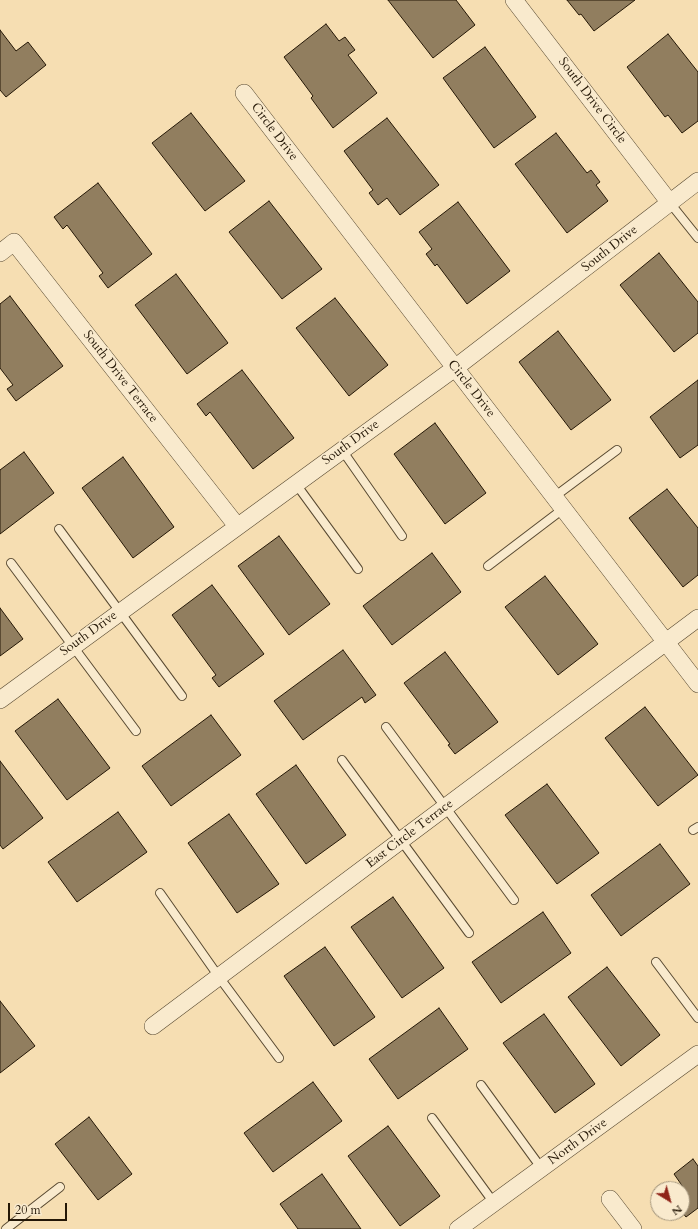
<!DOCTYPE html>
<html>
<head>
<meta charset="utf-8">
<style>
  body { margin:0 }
  #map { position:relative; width:698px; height:1229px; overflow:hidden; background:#f6deb2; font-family:Cardo,serif }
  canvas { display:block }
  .north { position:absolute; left:650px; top:1181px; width:40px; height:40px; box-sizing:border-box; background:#f9eacd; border:1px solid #a4967d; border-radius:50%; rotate:143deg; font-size:11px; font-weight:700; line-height:16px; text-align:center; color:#241706 }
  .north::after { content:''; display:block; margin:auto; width:14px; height:18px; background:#8f2418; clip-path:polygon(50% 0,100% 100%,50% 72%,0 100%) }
  .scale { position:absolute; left:8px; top:1203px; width:59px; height:18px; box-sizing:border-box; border:2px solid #241706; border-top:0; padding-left:5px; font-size:12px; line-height:14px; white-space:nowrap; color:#241706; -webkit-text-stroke:3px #f9eacd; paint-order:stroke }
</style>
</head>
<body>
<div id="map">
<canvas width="698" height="1229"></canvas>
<div class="north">N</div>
<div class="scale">20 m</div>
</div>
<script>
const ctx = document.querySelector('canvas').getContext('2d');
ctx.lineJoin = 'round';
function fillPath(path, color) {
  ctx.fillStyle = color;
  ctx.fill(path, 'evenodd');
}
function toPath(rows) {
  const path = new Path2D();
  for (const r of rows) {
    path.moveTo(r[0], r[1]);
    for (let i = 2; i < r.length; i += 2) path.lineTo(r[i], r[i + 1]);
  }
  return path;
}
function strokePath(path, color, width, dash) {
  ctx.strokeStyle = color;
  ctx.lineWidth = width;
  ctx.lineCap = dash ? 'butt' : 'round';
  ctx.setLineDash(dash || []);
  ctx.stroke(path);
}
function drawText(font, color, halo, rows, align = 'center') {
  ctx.font = font + ' Cardo,serif';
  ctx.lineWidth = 3;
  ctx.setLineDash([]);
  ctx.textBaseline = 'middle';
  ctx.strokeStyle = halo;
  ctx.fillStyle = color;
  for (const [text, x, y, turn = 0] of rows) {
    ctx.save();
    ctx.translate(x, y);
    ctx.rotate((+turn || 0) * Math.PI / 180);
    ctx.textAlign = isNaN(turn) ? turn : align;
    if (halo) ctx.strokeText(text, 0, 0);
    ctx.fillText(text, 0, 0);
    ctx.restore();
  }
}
const building = toPath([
  [388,0,456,0,475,25,433,58,388,0],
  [567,0,635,0,594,31,581,14,579,15,567,0],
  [326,24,339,41,345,37,355,50,348,55,377,93,333,128,311,98,313,96,284,57,326,24],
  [0,30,16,51,28,42,46,65,6,97,0,90,0,30],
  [668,34,698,72,698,121,682,133,668,115,665,117,627,67,668,34],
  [485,47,536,117,494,148,443,78,485,47],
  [191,113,245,181,205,211,152,143,191,113],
  [387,118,439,185,400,215,387,198,378,205,369,193,373,190,344,151,387,118],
  [556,133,587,173,591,170,600,182,596,185,608,201,567,233,515,164,556,133],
  [98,183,152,254,108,288,99,276,103,273,67,225,63,229,54,217,98,183],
  [269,201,322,269,282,299,229,232,269,201],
  [458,202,510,271,467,304,437,264,435,266,426,254,432,249,419,232,458,202],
  [659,253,698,302,698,333,674,352,620,285,659,253],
  [176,274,228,343,187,374,135,305,176,274],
  [10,296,63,366,16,401,7,389,13,385,0,368,0,304,10,296],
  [335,298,388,365,349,396,296,328,335,298],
  [558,331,611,400,571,430,519,362,558,331],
  [242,370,294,438,253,469,210,412,206,416,197,404,242,370],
  [698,380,698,445,680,458,650,417,698,380],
  [435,423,486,493,445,524,394,454,435,423],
  [24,452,54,493,0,534,0,470,24,452],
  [123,457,174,527,133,558,82,488,123,457],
  [667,489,698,528,698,575,683,587,629,518,667,489],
  [279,536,330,604,289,635,238,566,279,536],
  [432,553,461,592,392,645,363,606,432,553],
  [545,576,598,644,558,675,505,607,545,576],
  [212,585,264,654,219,687,212,678,216,675,172,615,212,585],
  [0,608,23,639,0,656,0,608],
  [343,650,376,695,365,703,362,697,303,740,274,701,343,650],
  [445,652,498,722,455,754,448,745,450,744,404,683,445,652],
  [58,699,110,768,67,800,15,731,58,699],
  [645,707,698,775,658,806,605,738,645,707],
  [211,715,241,755,171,806,142,766,211,715],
  [0,761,43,818,3,849,0,845,0,761],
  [296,765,346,835,306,864,256,794,296,765],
  [547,784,599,853,557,884,505,815,547,784],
  [118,812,147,852,77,902,48,862,118,812],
  [229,814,279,884,237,913,188,843,229,814],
  [660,844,690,884,621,936,591,895,660,844],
  [393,897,444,968,402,998,351,927,393,897],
  [543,912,571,953,501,1003,472,962,543,912],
  [325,947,375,1017,334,1046,284,976,325,947],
  [607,967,660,1035,621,1066,568,997,607,967],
  [0,1001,35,1046,0,1073,0,1001],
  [439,1008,468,1049,398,1099,369,1059,439,1008],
  [544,1014,595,1084,555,1113,503,1043,544,1014],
  [313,1082,342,1121,273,1172,244,1133,313,1082],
  [89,1117,132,1174,98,1200,55,1144,89,1117],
  [388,1126,440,1196,400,1226,348,1156,388,1126],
  [693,1159,698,1166,698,1208,686,1217,682,1212,682,1189,680,1189,683,1187,674,1174,693,1159],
  [322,1174,361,1229,298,1229,280,1204,322,1174]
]);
fillPath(building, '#917e5f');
strokePath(building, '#241706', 1);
const service = toPath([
  [670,203,698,238],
  [342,450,402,536],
  [296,484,358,569],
  [554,497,617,450],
  [59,529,182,696],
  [11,563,136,731],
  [488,566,563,509],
  [386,727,514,900],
  [342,760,469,933],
  [693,830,698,827],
  [160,893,219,977,279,1058],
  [656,962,698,1018],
  [481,1085,542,1169],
  [432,1118,494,1203],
  [6,1229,60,1187]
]);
const minor = toPath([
  [514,0,670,203],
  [244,93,698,684],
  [0,253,14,242,237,526],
  [0,700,455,368,698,181],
  [153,1026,698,618],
  [610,1199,633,1229],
  [458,1229,698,1054]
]);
strokePath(service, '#584931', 10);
strokePath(minor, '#584931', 18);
strokePath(service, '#f9eacd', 8);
strokePath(minor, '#f9eacd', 17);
drawText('13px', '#241706', '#f9eacd', [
  ["South Drive Circle",592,101,53],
  ["Circle Drive",274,132,53],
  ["South Drive",610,249,-38],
  ["South Drive Terrace",120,377,52],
  ["Circle Drive",471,389,52],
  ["South Drive",351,443,-36],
  ["South Drive",89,634,-36],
  ["East Circle Terrace",410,834,-37],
  ["North Drive",578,1142,-36]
]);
</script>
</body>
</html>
